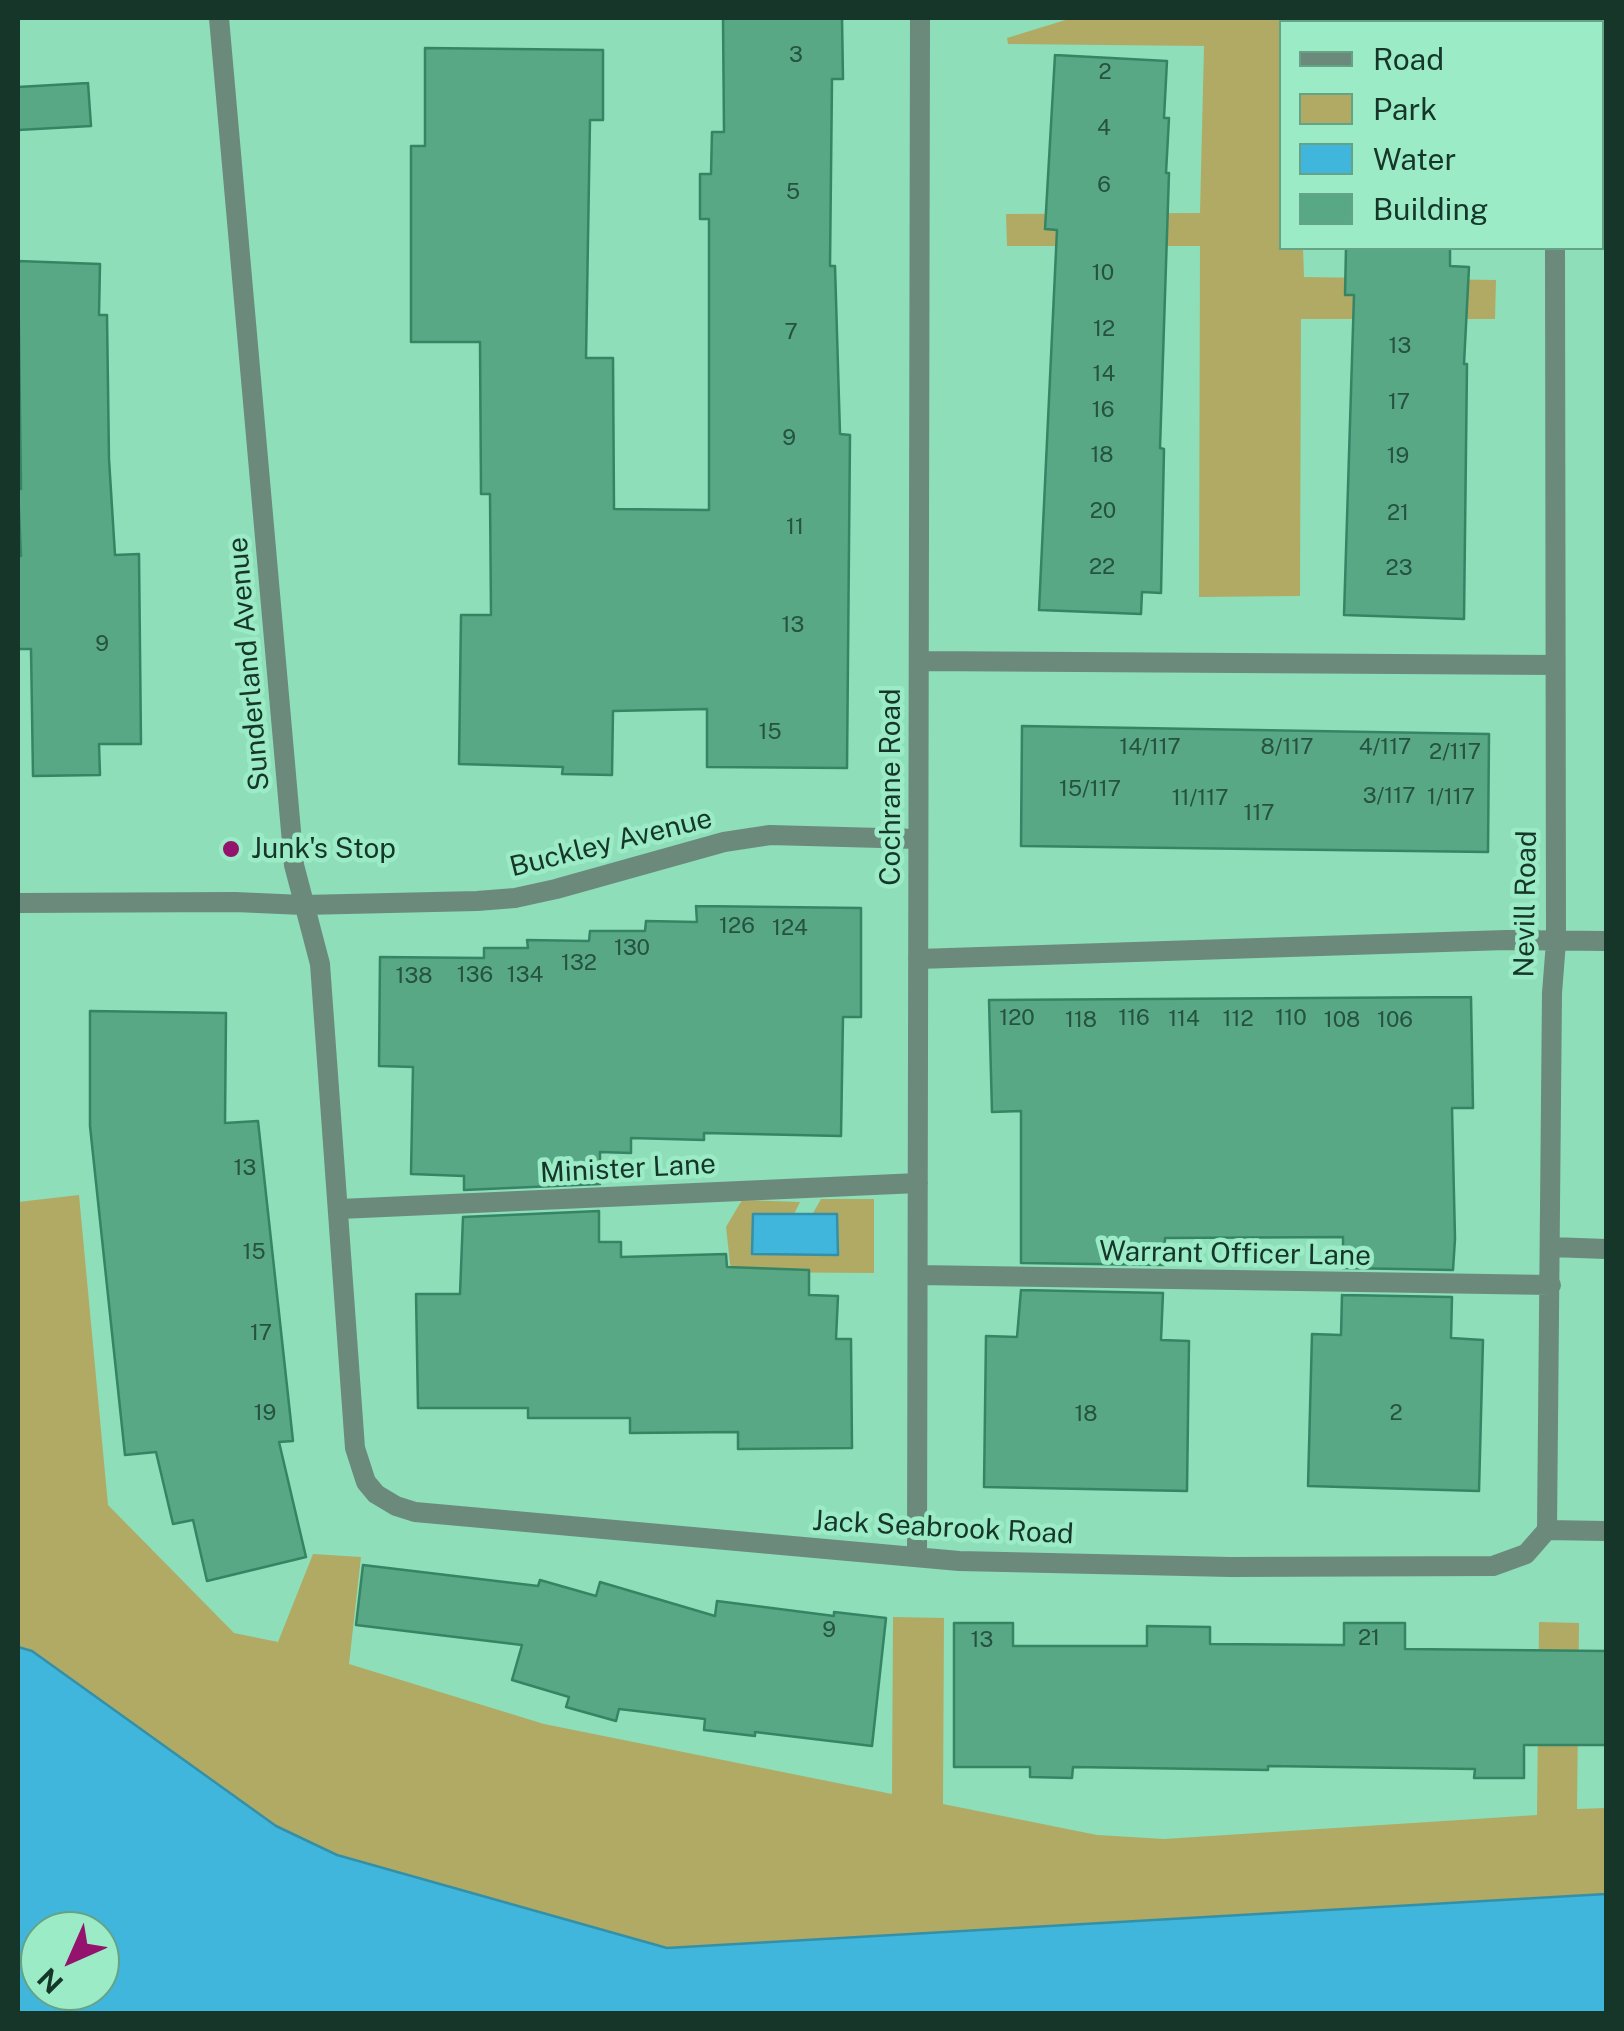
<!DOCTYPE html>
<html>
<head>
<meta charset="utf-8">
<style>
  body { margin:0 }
  #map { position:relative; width:1624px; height:2031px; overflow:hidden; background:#8edeb9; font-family:"Public Sans",sans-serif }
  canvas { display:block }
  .frame { position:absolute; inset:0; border:20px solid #153629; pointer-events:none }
  .legend { position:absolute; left:1279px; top:20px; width:325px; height:230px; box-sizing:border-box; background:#9bebc6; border:2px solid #65a387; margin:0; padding:12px 18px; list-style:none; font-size:30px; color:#153629 }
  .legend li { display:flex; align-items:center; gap:20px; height:50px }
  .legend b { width:50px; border:2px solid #65a387 }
  .north { position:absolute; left:20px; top:1911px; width:100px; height:100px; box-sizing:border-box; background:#9bebc6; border:2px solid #65a387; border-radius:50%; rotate:225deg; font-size:28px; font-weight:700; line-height:40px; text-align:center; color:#153629 }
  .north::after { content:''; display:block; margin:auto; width:35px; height:45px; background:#93136d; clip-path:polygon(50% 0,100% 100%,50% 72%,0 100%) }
</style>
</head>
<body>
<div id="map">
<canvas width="1624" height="2031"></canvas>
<div class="frame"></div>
<ul class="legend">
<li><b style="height:12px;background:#6b8a7b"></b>Road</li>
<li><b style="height:28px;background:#b0aa65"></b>Park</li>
<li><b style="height:28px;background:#41b6dd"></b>Water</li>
<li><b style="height:28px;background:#58a785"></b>Building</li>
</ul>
<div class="north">N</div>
</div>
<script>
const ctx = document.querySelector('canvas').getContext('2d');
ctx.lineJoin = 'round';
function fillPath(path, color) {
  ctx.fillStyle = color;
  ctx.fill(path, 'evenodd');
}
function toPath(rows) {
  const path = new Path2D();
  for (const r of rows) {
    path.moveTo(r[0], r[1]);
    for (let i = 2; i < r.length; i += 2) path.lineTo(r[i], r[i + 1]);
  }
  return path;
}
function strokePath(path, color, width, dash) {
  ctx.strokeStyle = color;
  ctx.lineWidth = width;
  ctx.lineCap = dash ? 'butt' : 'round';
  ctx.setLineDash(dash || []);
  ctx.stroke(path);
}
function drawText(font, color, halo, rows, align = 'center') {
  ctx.font = font + ' "Public Sans",sans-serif';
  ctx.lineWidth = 9;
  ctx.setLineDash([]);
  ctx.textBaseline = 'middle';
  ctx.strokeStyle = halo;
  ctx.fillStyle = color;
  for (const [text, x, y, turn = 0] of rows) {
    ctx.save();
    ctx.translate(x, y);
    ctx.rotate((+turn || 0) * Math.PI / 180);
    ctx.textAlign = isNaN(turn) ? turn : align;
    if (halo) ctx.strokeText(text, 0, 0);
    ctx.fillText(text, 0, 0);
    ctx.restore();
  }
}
fillPath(toPath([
  [1072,18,1304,18,1304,22,1282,22,1282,248,1303,248,1304,277,1496,280,1495,319,1301,319,1300,596,1199,597,1200,246,1007,246,1006,214,1200,213,1204,46,1008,44,1007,38],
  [79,1195,108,1505,234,1633,278,1642,313,1554,361,1557,349,1664,544,1724,892,1794,893,1617,944,1618,943,1804,1097,1835,1164,1839,1537,1815,1539,1622,1579,1623,1577,1809,1606,1808,1606,2013,18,2013,18,1202],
  [40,1931,100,1931,100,1991,40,1991],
  [821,1199,874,1199,874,1273,731,1272,726,1227,742,1200,800,1202,794,1214,753,1214,837,1255,837,1215,812,1215]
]), '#b0aa65');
const water = toPath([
  [753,1214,837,1214,838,1255,752,1254,753,1214],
  [18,1647,32,1651,276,1826,337,1855,667,1948,1606,1894,1606,2013,18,2013,18,1647],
  [40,1931,100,1931,100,1991,40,1991,40,1931]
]);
fillPath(water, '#41b6dd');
strokePath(water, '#3490a7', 2.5);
const building = toPath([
  [723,18,842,18,843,79,832,79,830,266,835,266,840,434,850,435,847,768,707,767,707,709,613,711,612,775,562,774,563,767,459,764,461,615,491,615,490,494,481,494,480,342,411,342,411,146,425,146,425,48,603,50,603,120,590,120,586,358,613,358,614,509,709,510,709,219,700,219,700,174,711,174,712,132,724,132,723,18],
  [1055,55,1167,61,1164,118,1169,118,1166,173,1169,173,1160,448,1164,449,1161,593,1142,592,1141,614,1039,610,1057,230,1045,229,1055,55],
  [88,83,91,126,18,130,18,87,88,83],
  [1346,248,1450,248,1450,266,1469,267,1464,364,1467,364,1464,619,1344,615,1354,295,1345,295,1346,248],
  [18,261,100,264,99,315,107,315,109,459,115,555,139,554,141,744,99,744,100,775,33,776,31,649,18,649,18,556,21,556,18,489,21,489,18,261],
  [1022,726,1489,734,1488,852,1021,846,1022,726],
  [696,906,861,908,861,1017,843,1017,841,1136,704,1133,704,1140,631,1138,631,1153,600,1152,600,1184,464,1190,464,1176,411,1174,413,1067,379,1066,380,957,484,958,484,948,528,948,527,940,589,941,590,931,645,931,646,921,697,922,696,906],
  [1471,997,1473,1108,1452,1108,1455,1239,1453,1270,1343,1268,1343,1237,1165,1238,1164,1265,1021,1263,1021,1111,992,1112,989,1000,1471,997],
  [90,1011,226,1013,225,1123,258,1121,293,1441,279,1442,306,1557,207,1581,193,1520,173,1524,156,1452,125,1455,90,1126,90,1011],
  [599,1211,599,1242,621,1242,621,1257,726,1254,727,1267,809,1270,809,1295,838,1296,836,1339,851,1339,852,1448,738,1449,738,1432,630,1433,630,1418,528,1418,528,1408,418,1408,416,1294,460,1294,463,1217,599,1211],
  [1021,1290,1163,1293,1161,1340,1189,1341,1187,1491,984,1487,986,1336,1017,1337,1021,1290],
  [1342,1295,1452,1297,1451,1338,1483,1340,1479,1491,1308,1486,1312,1334,1341,1335,1342,1295],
  [363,1565,538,1586,540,1580,596,1596,600,1582,715,1616,717,1601,834,1616,834,1612,886,1618,872,1746,755,1732,755,1736,704,1730,705,1719,619,1709,616,1721,566,1707,569,1697,512,1680,522,1645,356,1625,363,1565],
  [954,1623,1013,1623,1013,1646,1147,1646,1147,1626,1210,1627,1210,1644,1344,1645,1344,1623,1405,1623,1405,1649,1606,1651,1606,1745,1524,1745,1524,1778,1474,1778,1475,1769,1268,1766,1268,1770,1073,1767,1072,1778,1030,1777,1030,1767,954,1767,954,1623]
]);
fillPath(building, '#58a785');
strokePath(building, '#358565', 2.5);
strokePath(toPath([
  [219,18,294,865,320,964,355,1448,366,1482,376,1494,396,1506,415,1512,959,1561,1230,1567,1493,1566,1526,1554,1547,1530,1552,993,1556,942,1555,248],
  [1556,22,1556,18],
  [919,661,1554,665],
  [18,903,235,902,303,905,477,901,515,898,556,889,724,842,770,835,918,839],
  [918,959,1506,940,1606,941],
  [340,1209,918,1183],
  [1551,1247,1606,1249],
  [918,1275,1551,1285],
  [1547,1530,1606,1531],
  [917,1557,920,18]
]), '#6b8a7b', 20);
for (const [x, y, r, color] of [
  [231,849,10,"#93136d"]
]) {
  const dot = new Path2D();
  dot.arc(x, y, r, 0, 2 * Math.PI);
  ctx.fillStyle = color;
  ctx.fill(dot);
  strokePath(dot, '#9bebc6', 4);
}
drawText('22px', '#265240', null, [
  ["3",796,55],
  ["2",1105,72],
  ["4",1104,128],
  ["6",1104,185],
  ["5",793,192],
  ["10",1103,273],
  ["12",1104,329],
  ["7",791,332],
  ["13",1400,346],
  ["14",1104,374],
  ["17",1399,402],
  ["16",1103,410],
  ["9",789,438],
  ["18",1102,455],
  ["19",1398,456],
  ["20",1103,511],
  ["21",1398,513],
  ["11",795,527],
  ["22",1102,567],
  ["23",1399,568],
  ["13",793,625],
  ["9",102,644],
  ["15",770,732],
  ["14/117",1150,747],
  ["8/117",1287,747],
  ["4/117",1385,747],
  ["2/117",1455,752],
  ["15/117",1090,789],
  ["3/117",1389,796],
  ["1/117",1451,797],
  ["11/117",1200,798],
  ["117",1259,813],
  ["126",737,926],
  ["124",790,928],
  ["130",632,948],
  ["132",579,963],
  ["136",475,975],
  ["134",525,975],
  ["138",414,976],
  ["120",1017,1018],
  ["116",1134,1018],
  ["110",1291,1018],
  ["114",1184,1019],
  ["112",1238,1019],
  ["118",1081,1020],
  ["108",1342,1020],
  ["106",1395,1020],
  ["13",245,1168],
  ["15",254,1252],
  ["17",261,1333],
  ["19",265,1413],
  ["2",1396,1413],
  ["18",1086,1414],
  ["9",829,1630],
  ["21",1369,1638],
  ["13",982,1640]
]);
drawText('28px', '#153629', '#9bebc6', [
  ["Sunderland Avenue",249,664,-95],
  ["Cochrane Road",891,787,-90],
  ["Buckley Avenue",611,843,-14],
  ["Nevill Road",1526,904,-89],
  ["Minister Lane",628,1169,-3],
  ["Warrant Officer Lane",1235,1254,1],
  ["Jack Seabrook Road",943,1528,3]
]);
drawText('28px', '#153629', '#9bebc6', [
  ["Junk's Stop",251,849]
], 'left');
</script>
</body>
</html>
